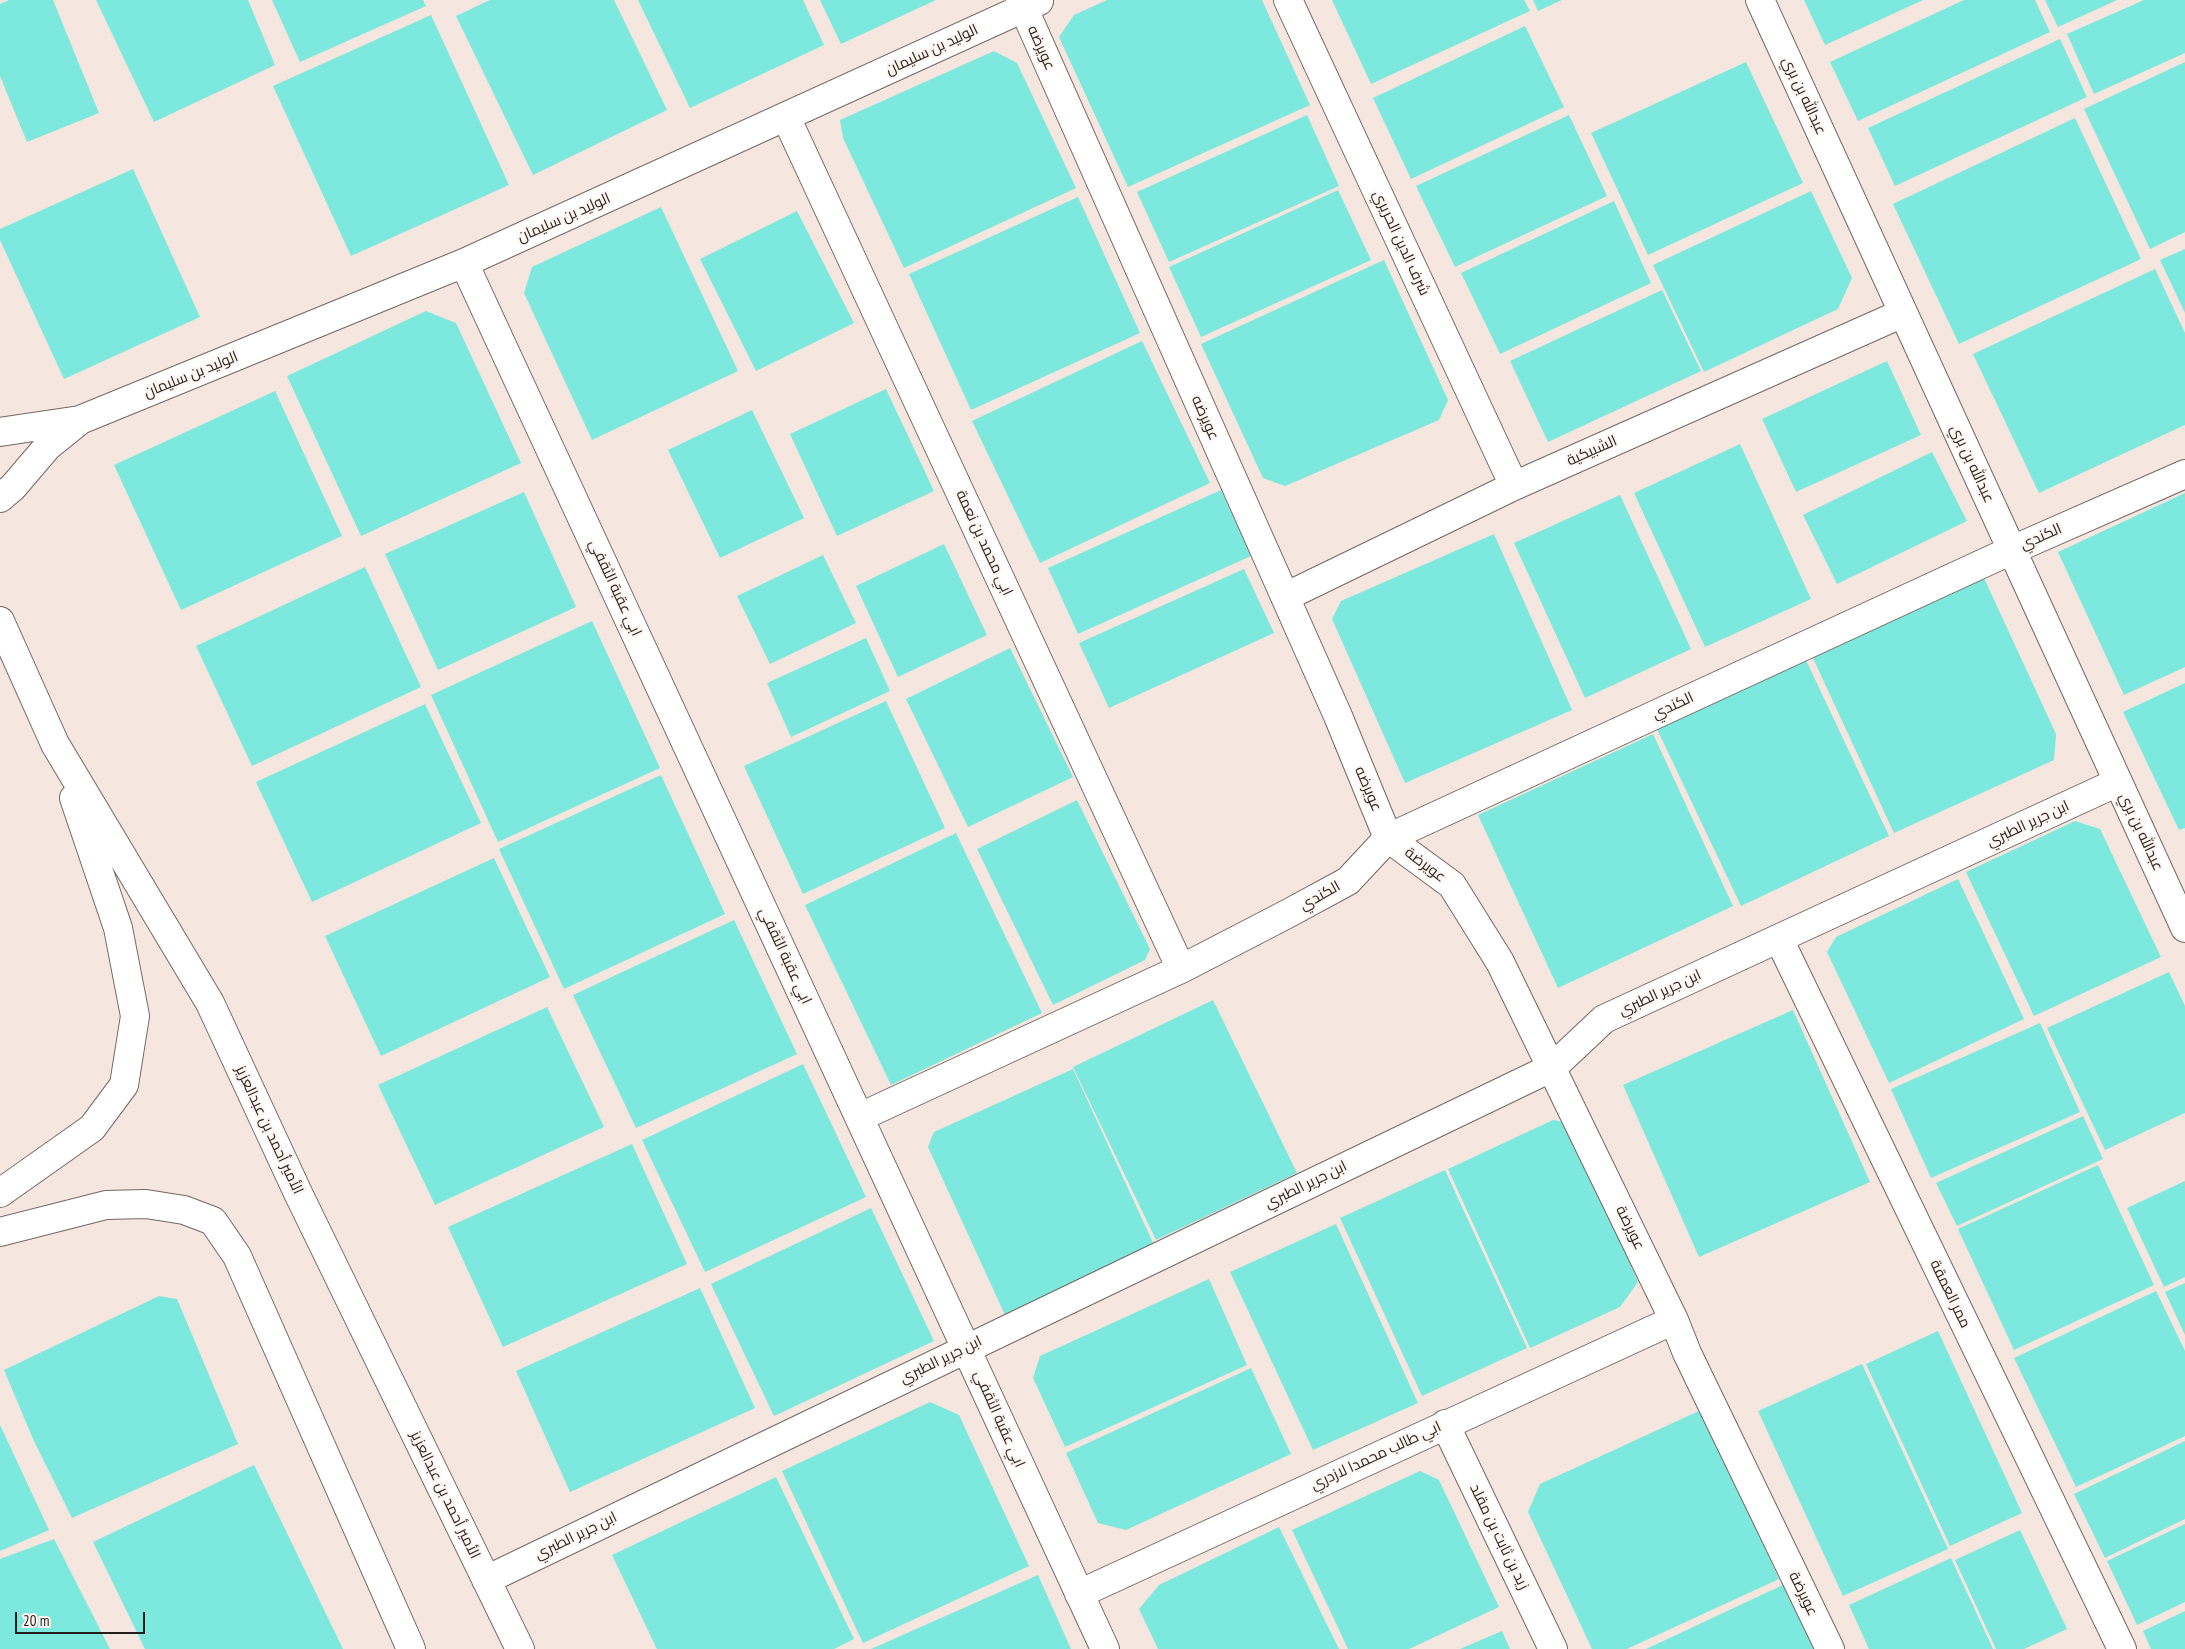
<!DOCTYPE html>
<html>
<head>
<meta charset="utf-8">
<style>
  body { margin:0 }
  #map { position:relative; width:2185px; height:1649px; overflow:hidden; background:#f5e6df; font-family:"PT Sans Narrow",sans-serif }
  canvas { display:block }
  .scale { position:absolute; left:15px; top:1612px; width:130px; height:22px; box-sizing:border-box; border:2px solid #241f1c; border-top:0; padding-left:6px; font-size:15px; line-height:18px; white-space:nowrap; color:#241f1c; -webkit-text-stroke:4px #fef5f1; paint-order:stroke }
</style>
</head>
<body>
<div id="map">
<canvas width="2185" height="1649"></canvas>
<div class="scale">20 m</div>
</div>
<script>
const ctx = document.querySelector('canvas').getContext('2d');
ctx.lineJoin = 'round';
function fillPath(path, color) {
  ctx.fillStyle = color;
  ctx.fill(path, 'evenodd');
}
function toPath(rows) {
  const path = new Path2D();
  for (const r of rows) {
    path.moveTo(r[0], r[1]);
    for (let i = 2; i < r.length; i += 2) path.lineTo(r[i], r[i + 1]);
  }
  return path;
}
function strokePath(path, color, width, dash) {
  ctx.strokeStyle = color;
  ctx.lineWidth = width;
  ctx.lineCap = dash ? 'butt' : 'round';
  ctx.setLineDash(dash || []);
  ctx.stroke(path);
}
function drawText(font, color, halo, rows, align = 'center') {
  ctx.font = font + ' "PT Sans Narrow",Cairo,sans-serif';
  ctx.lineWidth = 4;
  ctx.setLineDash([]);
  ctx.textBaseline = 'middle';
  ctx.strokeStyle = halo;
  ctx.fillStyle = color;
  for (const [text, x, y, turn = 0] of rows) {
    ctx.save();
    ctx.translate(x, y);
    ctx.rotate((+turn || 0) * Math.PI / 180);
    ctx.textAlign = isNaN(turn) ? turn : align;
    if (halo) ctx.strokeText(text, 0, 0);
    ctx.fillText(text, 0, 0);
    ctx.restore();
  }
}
fillPath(toPath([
  [9,0,53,0,99,113,27,142,0,76,0,4],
  [96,0,248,0,275,65,154,122],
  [272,0,423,0,426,6,300,62],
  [490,0,614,0,667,110,533,175,456,16],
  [638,0,803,0,824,45,690,108],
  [820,0,936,0,841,44],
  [1107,0,1262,0,1310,105,1128,187,1059,37,1074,15],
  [1332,0,1524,0,1530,11,1371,84],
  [1533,0,1562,0,1538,11],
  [1804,0,1923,0,1825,45],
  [1964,0,2035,0,2050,32,1858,121,1830,62],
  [2045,0,2117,0,2058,27],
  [2144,0,2185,0,2185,53,2094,94,2067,34],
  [431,15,509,185,351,256,273,86],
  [1525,26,1564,107,1411,179,1373,98],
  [2060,39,2087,97,1895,186,1868,128],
  [994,51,1017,63,1076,188,904,268,843,138,840,120],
  [1746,62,1803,183,1648,255,1591,133],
  [2185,62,2185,232,2150,249,2084,109],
  [1307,115,1339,186,1169,262,1137,192],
  [1569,115,1607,196,1455,267,1416,186],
  [2075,118,2141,259,1959,344,1893,204],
  [133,169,200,317,64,379,0,240,0,229],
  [1338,190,1371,260,1201,337,1169,267],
  [1811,191,1852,278,1838,309,1704,372,1653,265],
  [1078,197,1140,333,971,410,909,274],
  [1614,201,1651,283,1500,354,1461,273],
  [661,207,738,371,592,440,524,293,532,267],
  [797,211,854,323,756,371,700,259],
  [2185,249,2185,313,2160,260],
  [1384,260,1448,400,1439,420,1285,486,1263,478,1201,344],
  [2155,269,2185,333,2185,425,2039,493,1973,354],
  [1662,290,1701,371,1548,442,1510,361],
  [426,311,456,323,521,463,361,536,287,376],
  [1142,341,1210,483,1040,563,972,421],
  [1887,361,1921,435,1796,492,1762,419],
  [886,389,934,491,837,536,790,434],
  [275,391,342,536,181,610,114,465],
  [752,410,804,518,720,558,668,450],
  [1740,444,1811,599,1705,647,1634,493],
  [1932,452,1967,521,1837,584,1803,515],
  [1221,490,1251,556,1078,634,1048,568],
  [524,492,576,607,438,670,385,554],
  [2185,493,2185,667,2124,695,2058,552],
  [1620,495,1691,649,1585,698,1514,543],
  [1494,534,1572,710,1405,783,1332,619,1341,601],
  [944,544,987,635,898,677,856,586],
  [823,555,856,623,770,664,737,596],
  [365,567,421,687,252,766,196,646],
  [1244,569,1274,633,1109,708,1079,643],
  [1984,578,2056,734,2054,760,1894,833,1812,656],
  [592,621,660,768,498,842,431,695],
  [866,638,890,691,791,737,767,683],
  [1010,648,1073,777,968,827,906,699],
  [1805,658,1889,836,1741,906,1657,729],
  [2185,683,2185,828,2179,830,2123,712],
  [886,701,945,828,803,894,744,766],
  [425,704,481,823,312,902,256,782],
  [1653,734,1733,906,1558,988,1478,815],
  [661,775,725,914,564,989,499,849],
  [1077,800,1150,949,1145,960,1053,1005,977,849],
  [2075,821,2100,829,2161,957,2034,1016,1966,872],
  [956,833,1042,1013,891,1085,805,905],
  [494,858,550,977,381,1056,325,936],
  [1958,879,2024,1019,1889,1083,1827,952,1836,937],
  [734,920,797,1054,636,1128,573,995],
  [2169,972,2185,1006,2185,1113,2105,1150,2047,1028],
  [1213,1000,1297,1173,1156,1240,1073,1067],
  [547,1007,604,1127,435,1205,378,1085],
  [1793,1010,1870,1182,1699,1257,1623,1085],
  [2040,1023,2080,1112,1931,1178,1891,1089],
  [803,1064,866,1197,705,1272,642,1140],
  [1073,1069,1155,1247,1005,1315,928,1147,934,1132],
  [2083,1116,2103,1159,1957,1226,1936,1183],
  [1553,1120,1564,1122,1574,1132,1638,1282,1620,1307,1530,1348,1448,1169],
  [632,1144,687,1264,503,1347,448,1227],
  [2098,1165,2154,1285,2014,1350,1958,1229],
  [1445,1170,1527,1348,1422,1396,1340,1218],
  [2185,1181,2185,1277,2164,1287,2127,1208],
  [871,1208,934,1341,774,1416,711,1284],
  [1336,1224,1418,1403,1313,1450,1230,1272],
  [1209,1279,1247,1365,1065,1447,1033,1378,1040,1356],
  [2185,1283,2185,1335,2165,1292],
  [700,1288,755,1408,570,1492,516,1371],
  [2156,1291,2185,1351,2185,1436,2076,1487,2014,1358],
  [159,1296,177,1299,238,1444,72,1518,33,1439,4,1370],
  [1938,1331,2022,1513,1950,1546,1866,1364],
  [1862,1364,1948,1549,1843,1596,1758,1411],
  [1251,1368,1291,1454,1126,1530,1098,1523,1066,1453],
  [930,1402,959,1415,1029,1566,863,1643,782,1471],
  [1701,1410,1779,1579,1627,1649,1592,1649,1528,1512,1540,1484],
  [0,1425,49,1530,0,1551],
  [2185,1441,2185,1519,2105,1558,2074,1494],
  [254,1465,343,1649,145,1649,93,1542],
  [1420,1471,1439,1480,1499,1607,1409,1649,1348,1649,1292,1530],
  [776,1477,854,1639,834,1649,657,1649,612,1555],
  [2185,1524,2185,1602,2137,1625,2107,1561],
  [1279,1527,1339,1649,1158,1649,1139,1609,1159,1585],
  [2020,1530,2067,1629,2024,1649,1996,1649,1955,1560],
  [54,1539,110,1649,0,1649,0,1559],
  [1951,1558,1993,1649,1869,1649,1849,1605],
  [1038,1575,1071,1649,871,1649],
  [1785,1584,1816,1649,1646,1649],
  [2185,1611,2185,1649,2151,1649,2143,1631],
  [1502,1631,1510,1649,1460,1649]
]), '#7de8dd');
const minor = toPath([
  [1020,0,1338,716,1388,838,1452,885,1500,962,1674,1320,1687,1353,1830,1649],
  [1288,0,1514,486],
  [1760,0,2185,928],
  [786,117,1181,969],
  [464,263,1105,1649],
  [0,432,80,420,464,263,1039,1],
  [0,498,13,487,48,446,79,421],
  [1285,597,1514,486,1903,313],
  [0,621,55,744,210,1003,298,1193,520,1649],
  [1779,939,2122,1649],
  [860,1117,1181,969,1289,913,1348,881,1388,838,2012,550,2185,474],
  [0,1193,92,1128,124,1085,135,1016,118,928,74,798],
  [0,1232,106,1205,146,1204,184,1210,213,1221,237,1256,411,1649],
  [1445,1424,1553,1649],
  [486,1580,1553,1067,1604,1019,2118,782],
  [1079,1594,1674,1320]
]);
strokePath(minor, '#746761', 30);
strokePath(minor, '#fff', 28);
drawText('15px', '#241f1c', '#fef5f1', [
  ["عويرضه",1041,48,66],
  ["الوليد بن سليمان",932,50,-25],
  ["عبدالله بن بري",1804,96,65],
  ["الوليد بن سليمان",564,218,-24],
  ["شرف الدين الحريري",1401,243,65],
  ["الوليد بن سليمان",191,375,-22],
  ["عويرضه",1205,418,66],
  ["الشبيكية",1592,451,-24],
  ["عبدالله بن بري",1972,464,65],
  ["الكندي",2041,537,-24],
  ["ابي محمد بن نعمة",984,543,65],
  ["ابي عقبة الثقفي",615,588,65],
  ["الكندي",1673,706,-25],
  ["عويرضه",1368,789,67],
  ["ابن جرير الطبري",2028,824,-25],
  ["عبدالله بن بري",2141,832,65],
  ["عويرضة",1425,865,37],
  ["الكندي",1320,896,-29],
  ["ابي عقبة الثقفي",785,956,65],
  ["ابن جرير الطبري",1660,993,-25],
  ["الأمير أحمد بن عبدالعزيز",269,1130,65],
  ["ابن جرير الطبري",1306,1185,-26],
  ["عويرضة",1630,1228,64],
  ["ممر العمقة",1950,1294,64],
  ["ابن جرير الطبري",941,1360,-26],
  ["ابي عقبة الثقفي",999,1419,66],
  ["ابي طالب محمدا لازدري",1376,1456,-25],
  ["الأمير أحمد بن عبدالعزيز",445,1495,64],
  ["ابن جرير الطبري",576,1536,-26],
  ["زيد بن ثابت بن مقلد",1499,1537,64],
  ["عويرضة",1803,1594,64]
]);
</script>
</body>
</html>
